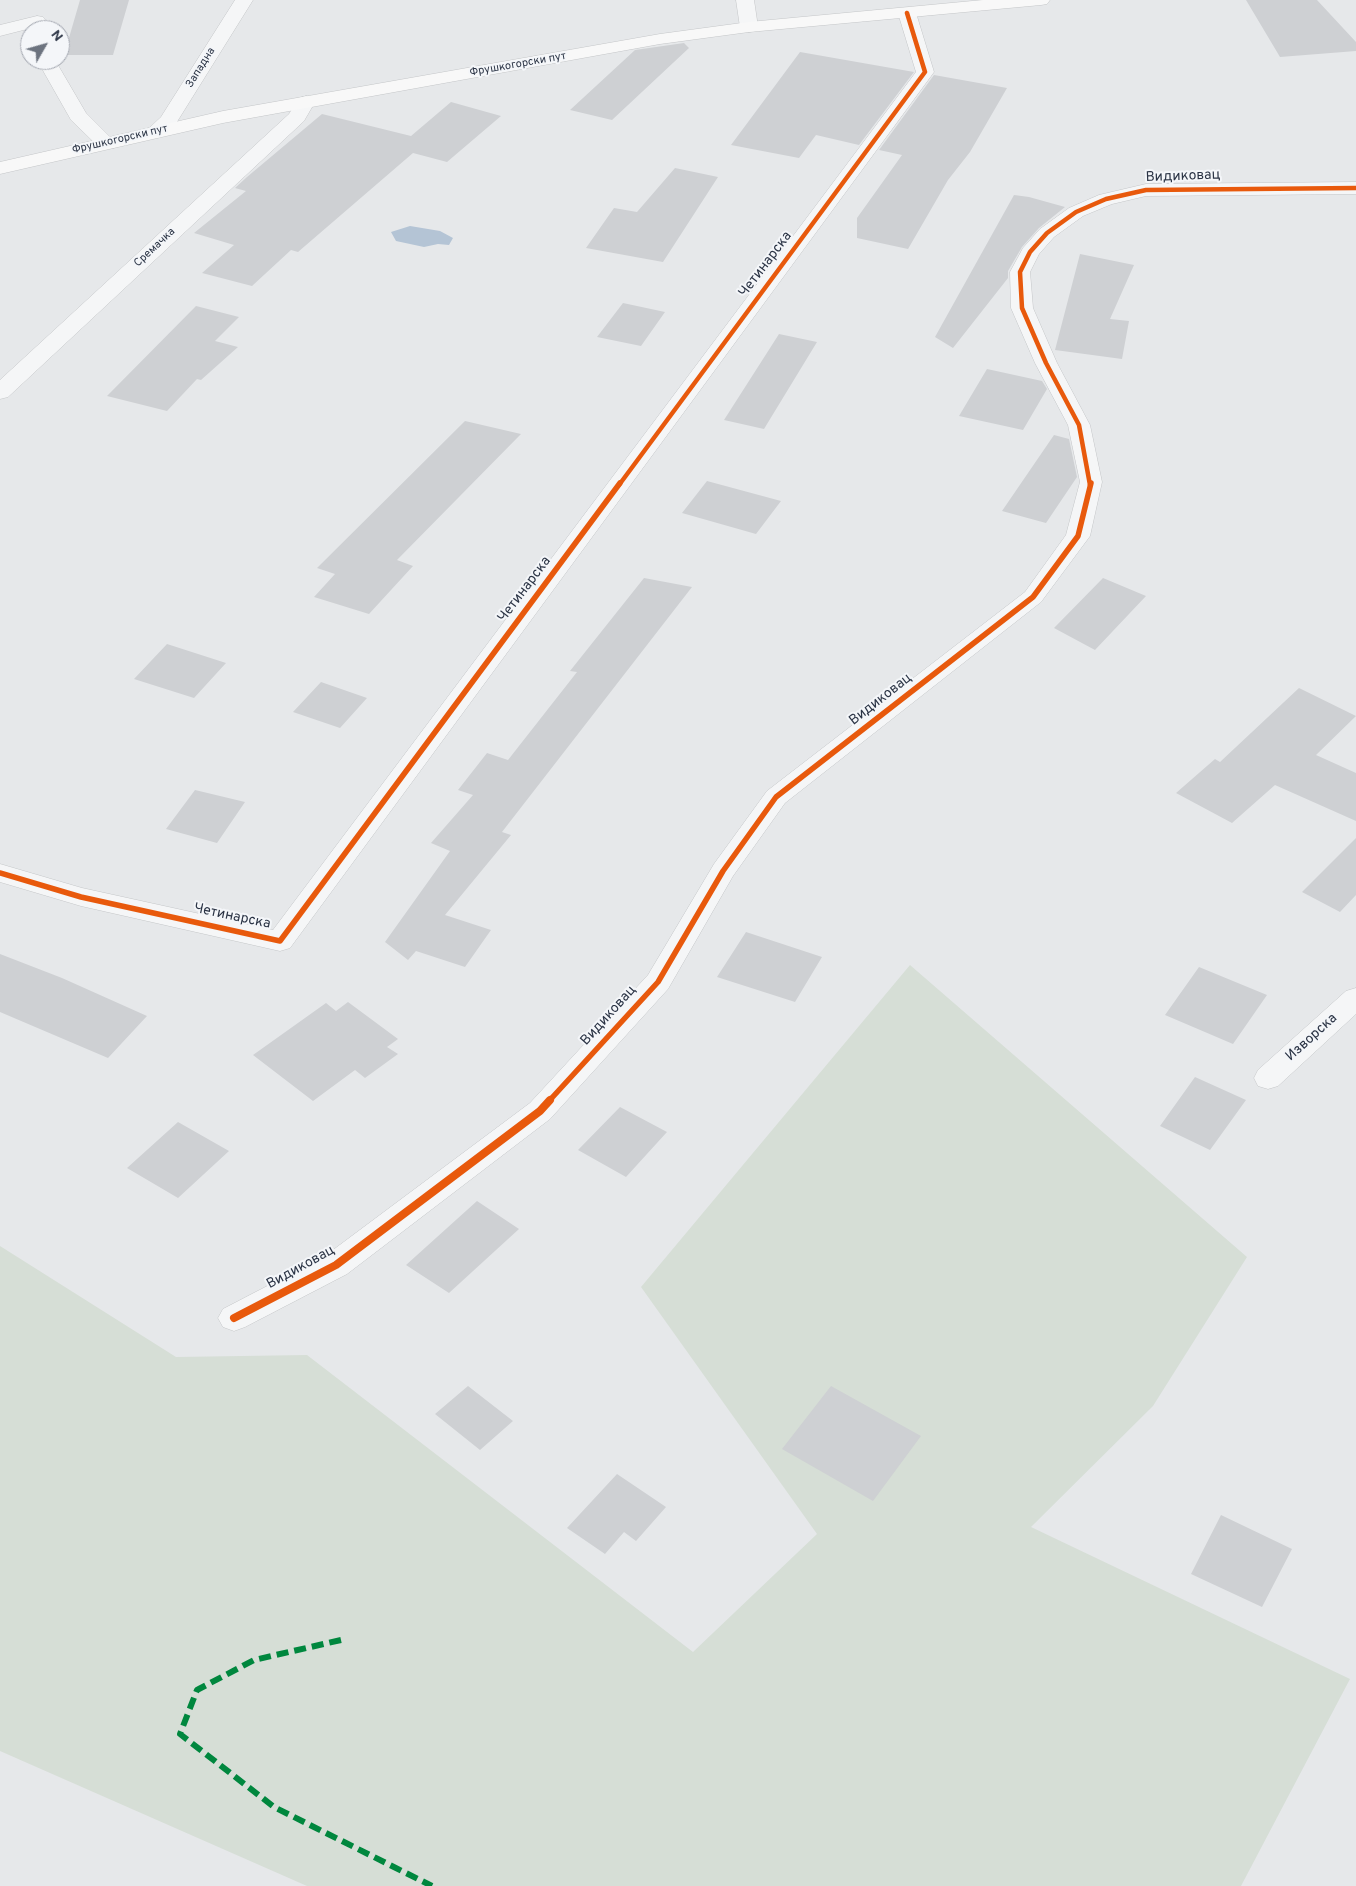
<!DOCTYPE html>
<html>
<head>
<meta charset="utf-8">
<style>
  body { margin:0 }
  #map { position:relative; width:1356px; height:1886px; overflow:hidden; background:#e6e8ea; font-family:Overpass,sans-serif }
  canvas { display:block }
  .north { position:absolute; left:20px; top:20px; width:50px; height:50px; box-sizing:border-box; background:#f4f6f9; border:1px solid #a4a8b1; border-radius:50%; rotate:52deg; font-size:14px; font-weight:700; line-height:20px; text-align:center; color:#2b3445 }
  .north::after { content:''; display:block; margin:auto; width:18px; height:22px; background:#6c737f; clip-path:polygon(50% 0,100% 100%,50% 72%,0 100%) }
</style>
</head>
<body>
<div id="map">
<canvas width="1356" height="1886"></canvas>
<div class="north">N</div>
</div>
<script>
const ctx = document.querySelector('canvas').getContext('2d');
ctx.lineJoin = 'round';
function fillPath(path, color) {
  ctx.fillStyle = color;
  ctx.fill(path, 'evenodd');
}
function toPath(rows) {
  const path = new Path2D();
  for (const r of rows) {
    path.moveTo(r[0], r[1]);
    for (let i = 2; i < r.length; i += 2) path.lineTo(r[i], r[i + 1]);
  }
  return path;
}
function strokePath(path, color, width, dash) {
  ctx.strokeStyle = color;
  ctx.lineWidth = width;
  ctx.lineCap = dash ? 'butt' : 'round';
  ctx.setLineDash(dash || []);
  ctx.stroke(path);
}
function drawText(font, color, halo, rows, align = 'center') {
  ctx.font = font + ' Overpass,sans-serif';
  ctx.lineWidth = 4;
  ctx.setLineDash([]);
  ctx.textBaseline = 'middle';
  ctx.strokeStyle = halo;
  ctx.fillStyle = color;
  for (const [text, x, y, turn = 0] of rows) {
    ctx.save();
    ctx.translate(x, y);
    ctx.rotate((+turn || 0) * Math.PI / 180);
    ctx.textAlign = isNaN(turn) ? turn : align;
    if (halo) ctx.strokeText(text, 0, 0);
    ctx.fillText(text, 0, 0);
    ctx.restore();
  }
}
fillPath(toPath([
  [910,965,1247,1257,1153,1406,1031,1527,1350,1679,1241,1886,307,1886,0,1751,0,1246,176,1357,307,1355,693,1652,817,1534,641,1287]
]), '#d6ded6');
fillPath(toPath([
  [410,226,440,231,453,238,449,245,438,244,424,247,396,241,391,232]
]), '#b4c4d5');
fillPath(toPath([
  [80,0,129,0,113,55,64,55],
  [1246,0,1317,0,1356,42,1356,51,1280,57],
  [684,43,689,48,612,120,570,110,635,50],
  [800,52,914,72,859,145,816,135,799,158,731,145],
  [934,75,1007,88,970,152,948,180,908,249,857,238,857,218,902,155,879,150],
  [451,102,501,116,447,162,413,153,298,252,291,250,252,286,202,273,234,245,194,233,246,191,235,188,247,177,322,114,411,136],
  [675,168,718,177,663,262,586,248,614,208,637,212],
  [1014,195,1029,197,1065,207,1039,228,1022,247,1008,271,1008,278,953,348,935,337],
  [1080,254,1134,265,1110,319,1129,321,1122,359,1055,350],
  [623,303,665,312,641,346,597,337],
  [196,306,239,317,215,341,238,347,201,380,197,379,167,411,107,396],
  [779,334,817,342,764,429,724,420],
  [987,369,1042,381,1047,389,1023,430,959,416],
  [465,421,521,434,397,560,413,566,369,614,314,597,335,574,317,568],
  [1054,435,1069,439,1077,477,1046,523,1002,511],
  [707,481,781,501,756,534,682,513],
  [644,578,692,587,502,832,511,835,445,915,491,930,465,967,416,951,408,960,385,942,450,851,431,843,473,795,458,790,487,753,508,760,577,672,570,671],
  [1103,578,1146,596,1095,650,1054,628],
  [167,644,226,663,194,698,134,679],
  [321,682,367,698,340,728,293,712],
  [1299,688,1356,716,1316,755,1356,773,1356,821,1275,785,1232,823,1176,793,1215,759,1220,762],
  [195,790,245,802,217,843,166,829],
  [1356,838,1356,895,1340,912,1302,892],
  [746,932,822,957,795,1002,717,977],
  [0,954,62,978,147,1016,108,1058,0,1012],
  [1199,967,1267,995,1233,1044,1165,1015],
  [348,1002,398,1039,387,1047,398,1054,365,1078,355,1070,313,1101,253,1055,326,1003,336,1011],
  [1195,1077,1246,1100,1210,1150,1160,1126],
  [620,1107,667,1132,626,1177,578,1150],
  [178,1122,229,1151,178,1198,127,1168],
  [477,1201,519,1229,449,1293,406,1265],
  [468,1386,513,1421,480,1450,435,1414],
  [831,1386,921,1436,873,1501,782,1449],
  [617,1474,666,1507,636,1541,624,1532,605,1554,567,1528],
  [1221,1515,1292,1549,1262,1607,1191,1574]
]), '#ced0d3');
const street = toPath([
  [235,0,253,0,175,125,162,136,148,136,145,132,161,117,235,0],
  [736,0,754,0,758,27,755,31,749,32,743,31,740,27,736,0],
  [907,8,913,9,916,13,934,72,290,948,280,951,81,906,0,882,0,864,82,888,273,930,916,72,898,13,901,9,907,8],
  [37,16,43,17,46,21,43,25,0,36,0,25,37,16],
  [37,60,55,60,86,113,117,144,114,148,100,148,71,120,37,60],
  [306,96,313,98,315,102,304,121,8,397,0,399,0,380,289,114,299,98,306,96],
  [1356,182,1356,194,1146,196,1112,204,1083,216,1054,237,1039,254,1030,272,1033,308,1057,363,1090,425,1102,482,1090,536,1041,602,785,803,733,876,668,989,550,1119,347,1274,245,1327,234,1331,223,1327,218,1318,223,1309,325,1256,530,1103,648,975,714,864,767,791,1025,592,1066,535,1080,482,1068,425,1035,363,1011,308,1010,272,1023,248,1040,229,1069,208,1099,195,1146,184,1356,182],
  [1356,988,1356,1014,1278,1086,1268,1089,1258,1086,1254,1078,1258,1070,1346,991,1356,988]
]);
const secondary = toPath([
  [983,0,1050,0,1047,4,1041,5,749,32,660,44,223,123,0,174,0,162,223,111,660,34,749,22,983,0]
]);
strokePath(street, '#c4c6c8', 1);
strokePath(secondary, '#c4c6c8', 1);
fillPath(street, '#f5f6f7');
fillPath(secondary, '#f8f8f8');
strokePath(toPath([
  [341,1640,254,1660,197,1690,180,1734,274,1807,432,1886]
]), '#00873e', 6, [12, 6]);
strokePath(toPath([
  [619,485,925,72,907,13],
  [1090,485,1079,425,1046,363,1022,308,1020,272,1030,252,1047,233,1076,212,1106,199,1146,190,1356,188]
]), '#e8590c', 4.5);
strokePath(toPath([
  [0,873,81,897,280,941,620,483],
  [549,1101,658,982,723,871,776,797,1033,597,1078,536,1091,483]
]), '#e8590c', 5.5);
strokePath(toPath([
  [234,1318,336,1265,540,1111,550,1100]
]), '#e8590c', 8);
drawText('11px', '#2b3445', '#f4f6f9', [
  ["Фрушкогорски пут",518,65,-10],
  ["Западна",201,68,-58],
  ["Фрушкогорски пут",120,140,-13],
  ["Сремачка",155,248,-43]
]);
drawText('14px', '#2b3445', '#f4f6f9', [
  ["Видиковац",1183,177,-2],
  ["Четинарска",766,265,-53],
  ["Четинарска",525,590,-53],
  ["Видиковац",881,700,-38],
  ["Четинарска",232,917,12],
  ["Видиковац",609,1016,-48],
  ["Изворска",1312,1038,-42],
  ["Видиковац",301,1268,-29]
]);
</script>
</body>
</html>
